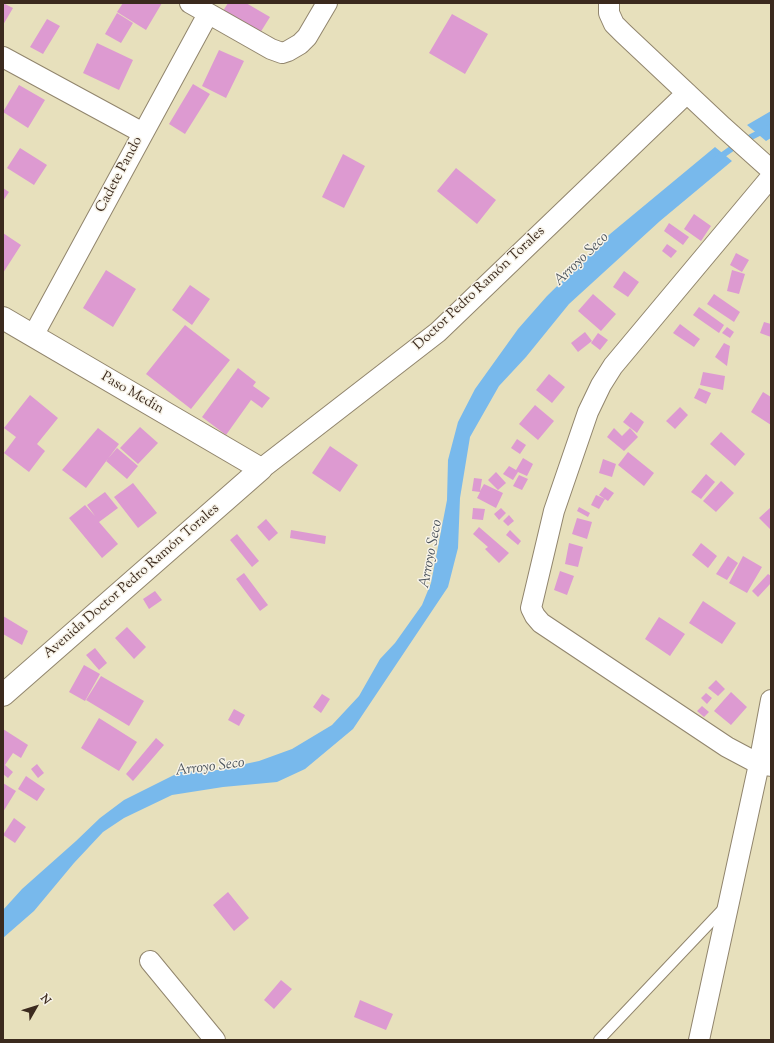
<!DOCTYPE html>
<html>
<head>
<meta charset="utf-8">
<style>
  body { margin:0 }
  #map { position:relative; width:774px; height:1043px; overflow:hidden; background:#e7e0bc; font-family:"Sorts Mill Goudy",serif }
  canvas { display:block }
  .frame { position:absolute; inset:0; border:4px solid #3b2a1e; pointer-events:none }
  .north { position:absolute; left:16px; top:987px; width:40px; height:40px; -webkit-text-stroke:3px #f7f3e8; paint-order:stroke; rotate:51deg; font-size:11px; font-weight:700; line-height:16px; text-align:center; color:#3b2a1e }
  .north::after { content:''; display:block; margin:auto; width:14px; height:18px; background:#3b2a1e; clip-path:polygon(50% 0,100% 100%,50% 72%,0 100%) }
</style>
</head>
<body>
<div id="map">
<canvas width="774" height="1043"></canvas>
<div class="frame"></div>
<div class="north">N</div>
</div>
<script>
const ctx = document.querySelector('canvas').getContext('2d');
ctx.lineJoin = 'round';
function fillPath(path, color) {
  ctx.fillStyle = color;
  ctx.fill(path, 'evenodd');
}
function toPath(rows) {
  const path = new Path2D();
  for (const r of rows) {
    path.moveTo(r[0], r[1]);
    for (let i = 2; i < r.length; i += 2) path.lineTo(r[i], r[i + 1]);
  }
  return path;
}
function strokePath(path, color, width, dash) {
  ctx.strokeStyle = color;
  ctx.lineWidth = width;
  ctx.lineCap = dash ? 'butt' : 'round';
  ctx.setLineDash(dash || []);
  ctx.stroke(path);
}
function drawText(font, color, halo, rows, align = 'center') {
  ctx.font = font + ' "Sorts Mill Goudy",serif';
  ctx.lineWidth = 3;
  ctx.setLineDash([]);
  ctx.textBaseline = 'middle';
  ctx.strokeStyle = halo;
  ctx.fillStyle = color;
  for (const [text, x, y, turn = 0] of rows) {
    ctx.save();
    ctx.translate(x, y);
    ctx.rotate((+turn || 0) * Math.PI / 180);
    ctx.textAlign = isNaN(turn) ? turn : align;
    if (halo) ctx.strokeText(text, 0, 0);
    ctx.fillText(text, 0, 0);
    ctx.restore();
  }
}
fillPath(toPath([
  [771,111,771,138,766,141,747,125],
  [715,147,732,161,660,221,569,304,526,357,499,386,470,437,460,498,458,548,448,587,353,729,305,769,277,782,223,787,172,795,124,818,103,832,74,863,34,911,3,938,3,910,22,889,76,841,100,818,124,800,180,772,217,770,259,761,292,749,332,725,359,696,380,659,395,643,422,605,431,583,447,500,448,460,458,422,475,389,518,329,547,296,610,234]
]), '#78b9ec');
strokePath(toPath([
  [717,159,741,142,771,127]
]), '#78b9ec', 6);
fillPath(toPath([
  [3,3,13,8,3,25],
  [123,3,162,3,146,30,117,12],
  [228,3,246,3,270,17,260,33,223,11],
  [117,13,133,23,121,43,105,34],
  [452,14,488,34,465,74,429,53],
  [47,19,60,26,43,54,30,47],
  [97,43,133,60,119,90,83,73],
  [219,50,244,61,226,98,202,86],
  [193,84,210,94,185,134,169,124],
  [19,85,45,100,28,128,3,112],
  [20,148,47,165,34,185,7,168],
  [343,154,365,166,344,208,322,197],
  [456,168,496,200,477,224,437,191],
  [3,188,9,192,3,201],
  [694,214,711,226,701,241,684,229],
  [669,223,689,237,683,245,664,231],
  [3,233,21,245,3,273],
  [667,244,677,251,671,258,662,251],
  [736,253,749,260,742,272,730,265],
  [106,270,136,289,113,327,83,308],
  [732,270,745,274,739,294,727,291],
  [624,271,639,282,628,297,613,287],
  [190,285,210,299,192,325,172,310],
  [593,294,616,314,601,331,578,311],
  [714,294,740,312,734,322,707,304],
  [699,307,724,325,719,333,693,315],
  [764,322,771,324,771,337,760,333],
  [680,324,700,339,694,347,673,333],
  [185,325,230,360,191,409,146,374],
  [727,327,734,332,730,338,722,333],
  [585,332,592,341,578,352,571,343],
  [598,333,608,340,600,350,591,343],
  [724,343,730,346,727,366,715,357],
  [238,368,256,382,253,386,270,398,262,408,251,400,226,435,202,417],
  [703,372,725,376,723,390,700,385],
  [549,374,565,387,552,403,536,390],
  [699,388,711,393,706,404,694,398],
  [763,392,771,397,771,425,751,412],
  [30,395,58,418,37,444,45,451,29,472,4,453,16,437,4,428],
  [535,405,554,421,538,440,519,424],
  [680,407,688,415,675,429,666,421],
  [631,412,644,422,637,433,623,422],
  [140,427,158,443,138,464,120,448],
  [98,428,119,444,86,488,62,470],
  [614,428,622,436,630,428,638,437,624,451,607,437],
  [721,432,745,454,735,466,710,444],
  [517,439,526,445,520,454,511,448],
  [330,446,358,465,340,492,312,473],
  [117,448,138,466,127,479,106,461],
  [628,452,654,473,644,486,618,465],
  [523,458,533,464,527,476,518,472,513,480,503,474,509,466,516,470],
  [603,459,616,464,612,477,599,473],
  [496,472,506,483,498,490,488,480],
  [706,474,715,482,701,499,691,492],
  [519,475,528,479,522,490,513,486],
  [474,478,482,479,480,491,484,484,503,493,496,508,477,498,480,492,472,491],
  [721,481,734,493,716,512,703,501],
  [133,483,157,513,138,528,114,497],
  [605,487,614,493,608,501,599,495],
  [105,492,118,508,99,522,118,544,102,558,69,518,85,505,95,516,87,505],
  [596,495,605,499,599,509,591,505],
  [579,507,590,513,588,517,577,511],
  [771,507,771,530,759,518],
  [473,508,485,509,483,520,472,519],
  [501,508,506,513,499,520,494,514],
  [509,515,514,521,508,526,503,521],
  [577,518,592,522,587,539,572,534],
  [266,519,278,533,269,541,257,527],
  [479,527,509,553,499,563,485,549,488,547,473,534],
  [291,530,326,536,325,544,290,538],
  [510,530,521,541,518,545,506,535],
  [237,534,259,561,252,567,230,540],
  [569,543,583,547,578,567,565,564],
  [701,543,717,556,708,568,692,555],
  [728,556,738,563,727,580,716,574],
  [743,556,762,567,747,593,729,583],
  [560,571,574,576,567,595,554,590],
  [244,573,268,605,260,611,236,579],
  [768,574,771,576,771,583,758,597,752,591],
  [155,591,162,600,149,609,143,599],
  [703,601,736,623,722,644,689,623],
  [3,616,28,631,22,645,3,634],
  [659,617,685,634,670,656,645,639],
  [127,627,146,647,134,659,115,638],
  [95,648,107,663,99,670,86,655],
  [84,665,100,674,85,701,69,692],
  [101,676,144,701,129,726,86,700],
  [716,680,725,689,718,696,708,688],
  [731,692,747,707,731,725,714,711],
  [706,693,712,698,707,704,701,698],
  [322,694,330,699,321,713,313,707],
  [702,706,709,712,704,717,697,711],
  [234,709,245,715,239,726,228,720],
  [99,718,137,742,119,771,81,748],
  [3,729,28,745,21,758,13,753,5,765,13,772,8,778,3,774],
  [156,738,164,745,133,781,126,774],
  [37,764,44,773,38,778,31,769],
  [26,776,45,789,37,801,18,789],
  [3,783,16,791,3,812],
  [14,818,26,827,15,843,3,835],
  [228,892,249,918,234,931,213,905],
  [281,980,292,989,274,1009,264,1000],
  [360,1000,393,1014,386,1030,354,1017]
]), '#dd9ad1');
const service = toPath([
  [599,1040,724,908]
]);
const minor = toPath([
  [190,3,271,49,282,53,288,51,300,44,307,37,327,3],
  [609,3,609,13,614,24,623,33,723,127,771,170],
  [3,57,143,133],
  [771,177,613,366,601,385,588,412,554,511,531,608,535,616,541,623,727,747,759,764,771,766],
  [33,336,208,14],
  [261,469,438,332,687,93],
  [150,961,215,1040],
  [699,1040,759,764,771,700]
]);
const tertiary = toPath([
  [3,318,261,469,3,695]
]);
strokePath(service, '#91856d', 12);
strokePath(minor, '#91856d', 22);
strokePath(tertiary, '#91856d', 24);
strokePath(service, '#fff', 10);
strokePath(minor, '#fff', 20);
strokePath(tertiary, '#fff', 22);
drawText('14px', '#3b2a1e', '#f7f3e8', [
  ["Cadete Pando",120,175,-62],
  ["Doctor Pedro Ramón Torales",480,289,-43],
  ["Paso Medin",132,394,30],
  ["Avenida Doctor Pedro Ramón Torales",132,582,-41]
]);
drawText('italic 15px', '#4d555c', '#f7f3e8', [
  ["Arroyo Seco",582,260,-44],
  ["Arroyo Seco",432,554,-79],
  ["Arroyo Seco",210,768,-7]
]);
</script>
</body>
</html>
